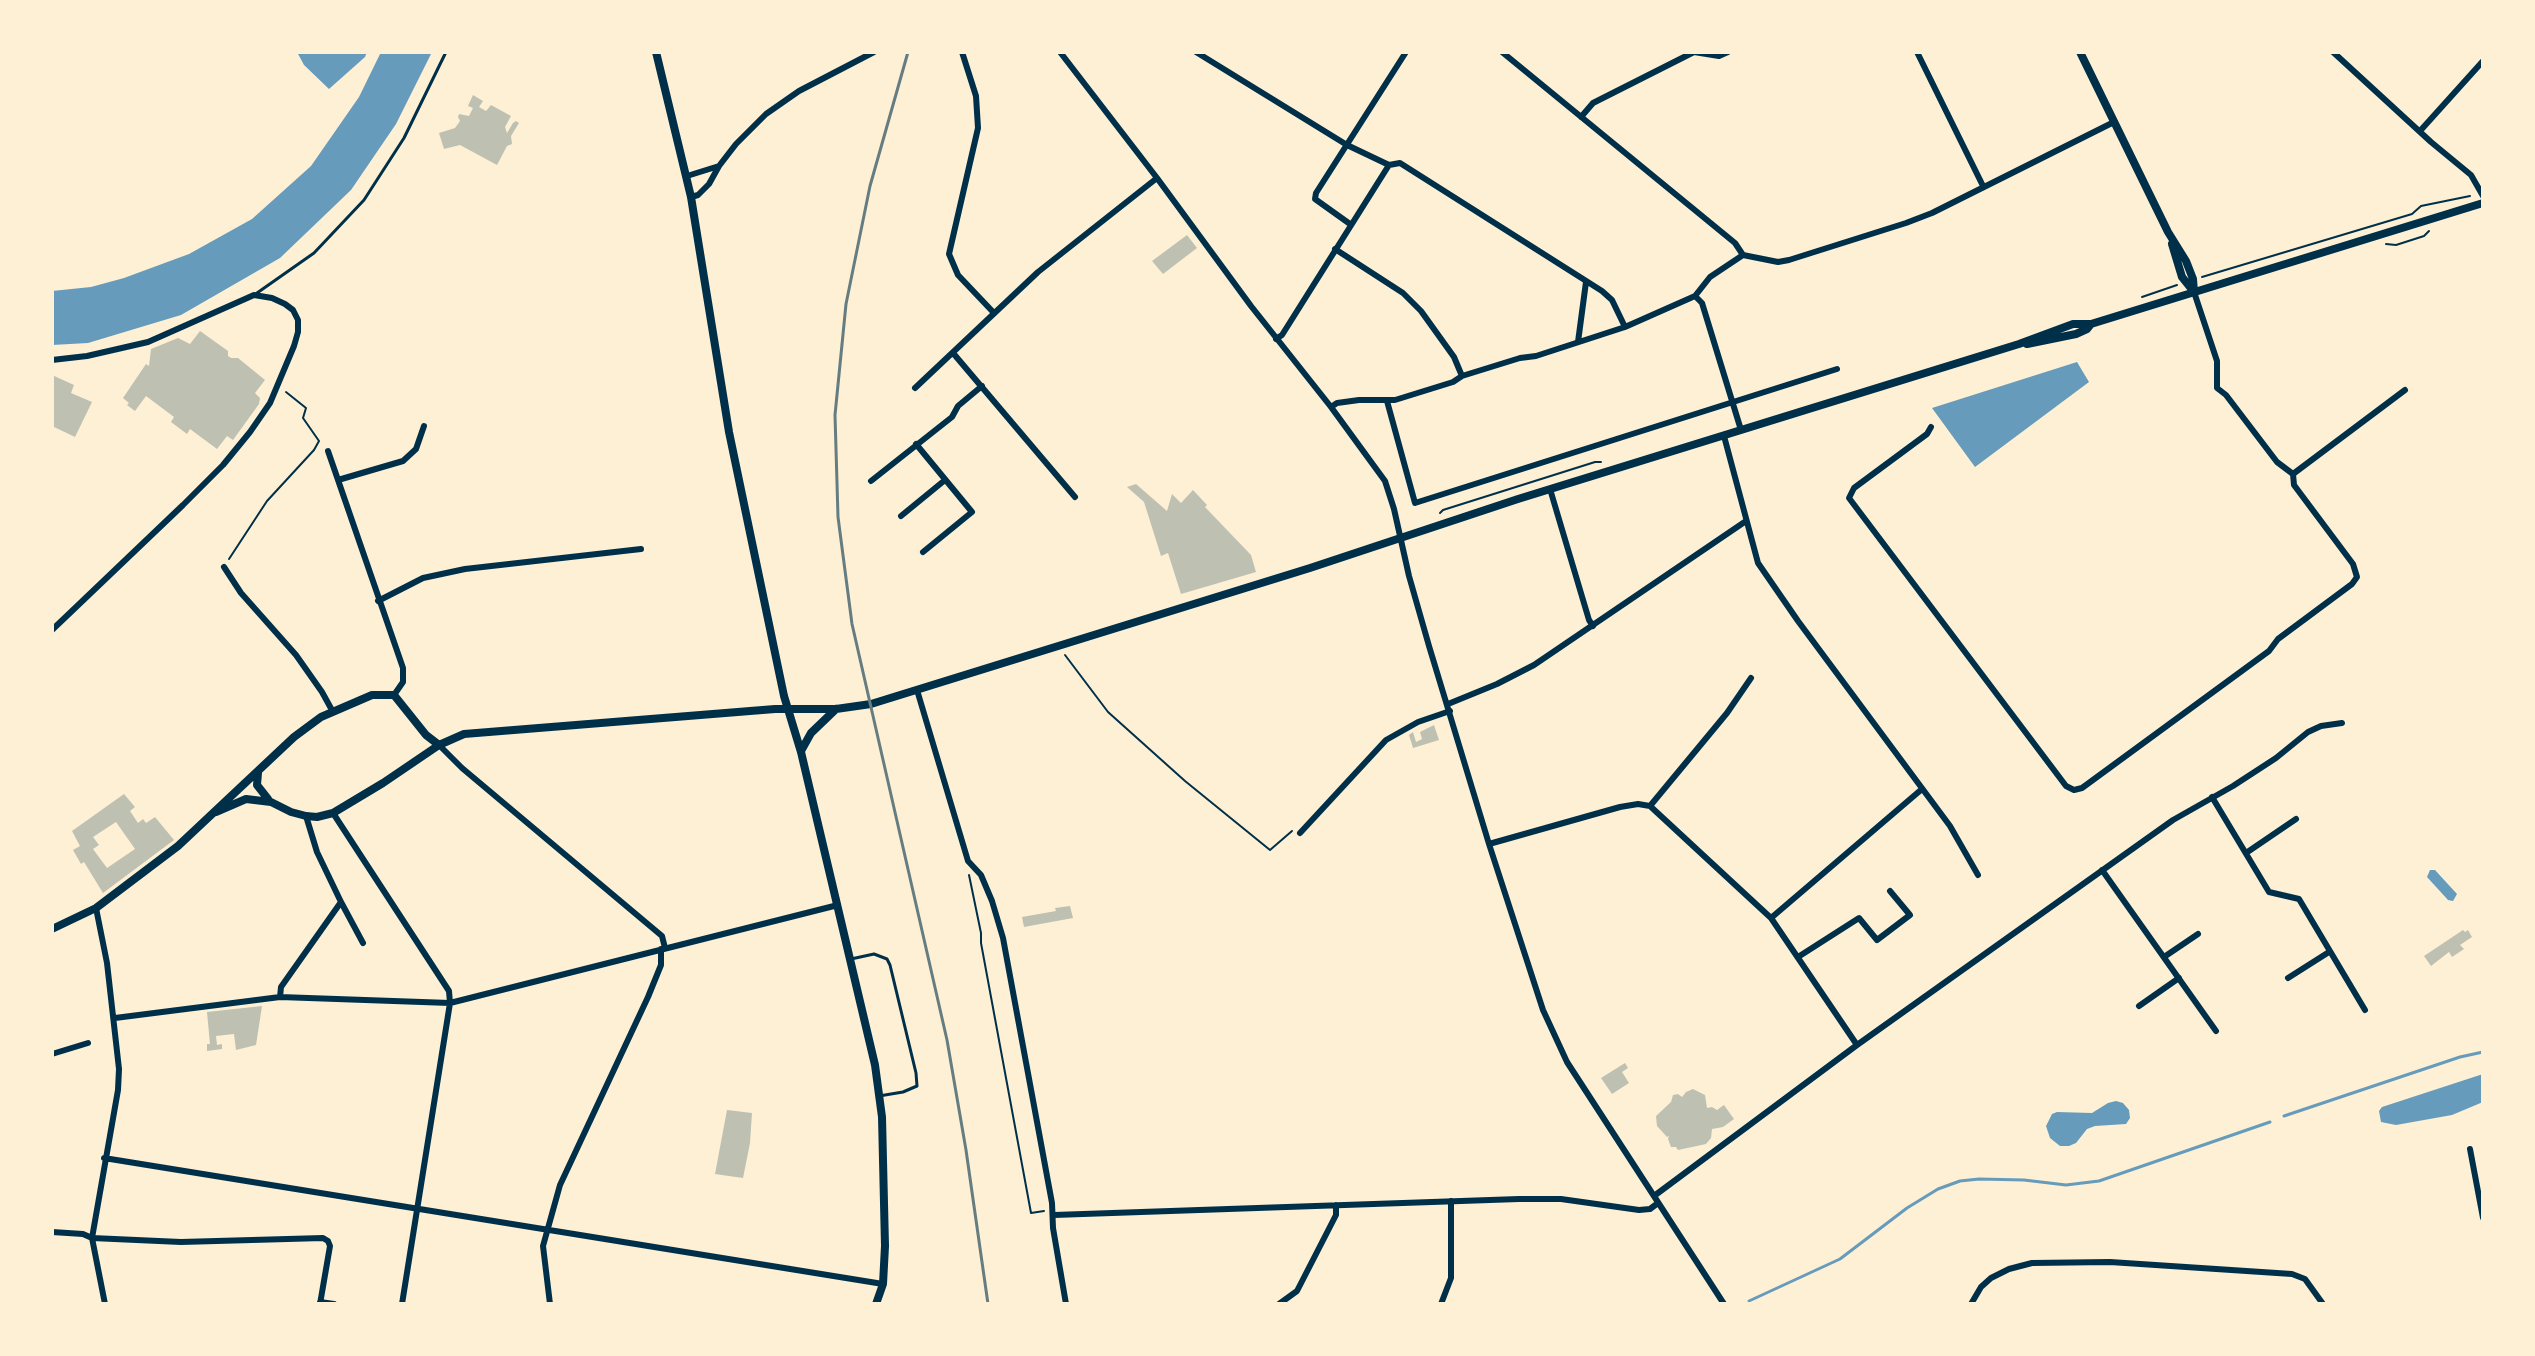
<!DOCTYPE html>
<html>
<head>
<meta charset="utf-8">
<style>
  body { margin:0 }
  #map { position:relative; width:2535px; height:1356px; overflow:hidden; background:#fdf0d5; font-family:Raleway,sans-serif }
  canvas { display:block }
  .frame { position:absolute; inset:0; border:54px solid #fdf0d5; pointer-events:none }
</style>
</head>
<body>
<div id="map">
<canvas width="2535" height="1356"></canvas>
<div class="frame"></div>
</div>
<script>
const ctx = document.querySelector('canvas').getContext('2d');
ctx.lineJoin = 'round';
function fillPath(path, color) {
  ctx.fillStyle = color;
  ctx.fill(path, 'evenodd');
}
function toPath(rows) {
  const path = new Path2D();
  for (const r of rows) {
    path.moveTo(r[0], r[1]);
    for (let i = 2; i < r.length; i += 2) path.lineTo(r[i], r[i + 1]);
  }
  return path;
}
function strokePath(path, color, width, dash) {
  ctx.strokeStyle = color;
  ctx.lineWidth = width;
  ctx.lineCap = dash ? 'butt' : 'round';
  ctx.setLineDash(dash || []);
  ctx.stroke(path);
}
fillPath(toPath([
  [297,52,367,52,365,57,329,89,304,65],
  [381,52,432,52,396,124,351,190,280,258,181,315,88,343,52,345,52,291,91,287,124,278,189,254,252,219,311,166,359,97],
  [2077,362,2089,382,1975,467,1932,408],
  [2430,870,2435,870,2457,894,2453,901,2448,900,2427,877],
  [2483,1074,2483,1102,2452,1115,2396,1125,2381,1122,2379,1111,2382,1107],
  [2116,1101,2123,1103,2129,1110,2130,1118,2126,1124,2095,1126,2087,1129,2076,1143,2069,1146,2060,1146,2050,1138,2046,1126,2052,1114,2057,1112,2092,1113,2108,1103]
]), '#669bbc');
strokePath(toPath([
  [2284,1116,2460,1057,2483,1052],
  [1749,1301,1840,1259,1907,1208,1938,1189,1960,1181,1979,1179,2024,1180,2066,1185,2099,1181,2270,1122]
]), '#669bbc', 3);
fillPath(toPath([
  [473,95,483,101,479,107,486,111,491,105,511,116,505,127,507,133,513,123,516,121,519,123,511,136,512,144,507,146,497,165,460,145,444,149,439,133,455,128,460,121,458,117,459,114,469,116,473,108,468,106],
  [1187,235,1197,248,1163,274,1152,261],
  [200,331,228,351,228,356,231,358,238,358,265,380,255,393,260,398,259,404,233,440,227,436,217,449,190,429,187,434,171,422,174,417,146,396,135,411,127,405,129,403,123,398,146,364,149,366,151,349,178,338,190,344],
  [52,375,74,385,71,393,92,402,75,437,52,426],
  [1136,484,1167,511,1172,494,1181,503,1193,490,1207,505,1205,507,1251,555,1256,572,1181,594,1168,553,1161,556,1144,502,1127,487],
  [1434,725,1439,740,1413,748,1409,735,1413,732,1416,742,1422,739,1420,732],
  [124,794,135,807,130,811,138,823,143,819,146,823,155,817,174,840,103,893,84,862,81,864,73,850,80,846,72,831],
  [116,822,135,849,107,868,93,849,99,845,93,837],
  [1070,906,1073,918,1024,927,1022,917,1056,911,1055,908],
  [2463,930,2465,932,2468,930,2472,937,2460,945,2464,949,2452,957,2449,952,2431,966,2424,956],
  [262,1006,256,1045,236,1050,234,1034,216,1036,217,1045,222,1044,222,1049,207,1051,207,1044,210,1044,207,1012],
  [1625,1063,1628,1068,1622,1072,1629,1083,1612,1094,1601,1078],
  [1693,1089,1705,1095,1707,1108,1712,1107,1717,1110,1724,1105,1734,1119,1723,1127,1712,1129,1711,1138,1706,1144,1678,1150,1676,1147,1671,1147,1668,1139,1669,1136,1667,1137,1657,1126,1656,1116,1671,1102,1673,1095,1678,1094,1682,1097,1686,1092],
  [727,1110,752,1113,750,1143,743,1178,715,1174]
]), '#bec0b2');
strokePath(toPath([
  [2386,244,2396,245,2424,236,2429,231],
  [2202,277,2412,214,2421,206,2470,196],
  [2142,297,2177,285],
  [1440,513,1443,510,1595,462,1601,462],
  [229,559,267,501,314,450,319,441,303,418,306,408,286,392],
  [1065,655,1108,712,1185,781,1270,850,1292,831],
  [969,875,981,933,981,943,1031,1213,1044,1211]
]), '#003049', 2);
strokePath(toPath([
  [257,293,314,253,364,200,404,138,446,52],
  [851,959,874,954,887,959,890,965,916,1073,917,1086,903,1092,879,1096]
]), '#003049', 3);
strokePath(toPath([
  [962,52,976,96,978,128,949,254,958,275,994,313],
  [1060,52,1157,178,1251,306,1331,407,1385,481,1394,509,1409,576,1429,646,1489,844,1543,1010,1567,1062,1724,1304],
  [1196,52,1347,145,1389,165],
  [1502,52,1735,243,1743,255],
  [1917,52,1983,186],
  [2333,52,2431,142,2471,175,2483,196],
  [1581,117,1593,103,1694,52,1719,56,1728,52],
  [2420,131,2483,61],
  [1389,165,1400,163,1602,291,1612,300,1625,327],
  [687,176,719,166],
  [691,197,698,195,709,184,719,166,736,144,766,114,799,91,874,52],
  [1350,224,1315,199,1316,193,1406,52],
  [1335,249,1403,293,1421,311,1454,357,1462,376],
  [1743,255,1778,262,1789,260,1906,223,1932,213,2114,122],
  [1695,296,1702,303,1741,430],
  [1276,339,1282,335,1389,165],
  [1578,342,1586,282],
  [953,353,1075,497],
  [52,360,87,356,148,342,254,295,272,298,285,304,293,310,298,320,298,332,294,346,270,403,250,432,223,465,183,505,52,630],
  [915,388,1038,272,1157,178],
  [1387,401,1415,503,1837,369],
  [1331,407,1337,403,1359,400,1395,400,1453,382,1462,376,1520,358,1536,356,1625,327,1695,296,1710,277,1743,255],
  [1931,427,1927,434,1854,488,1849,498,2066,786,2074,790,2082,788,2269,651,2278,639,2352,584,2357,577,2353,564,2294,485,2293,474,2277,462,2226,395,2217,388,2217,361,2194,292],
  [1724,436,1758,563,1798,621,1950,826,1978,875],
  [916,444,972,512,923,552],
  [328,451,403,668,403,682,394,695],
  [2293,474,2405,390],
  [338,480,403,461,416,449,424,426],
  [871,481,952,417,958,406,982,386],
  [1550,489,1589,620,1593,626],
  [901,516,945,480],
  [224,567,241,593,296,655,322,692,333,712],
  [378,601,423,578,465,569,641,549],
  [917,690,968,861,981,875,992,901,1003,938,1052,1203,1053,1228,1066,1304],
  [1448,704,1497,684,1534,665,1746,521],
  [439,745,462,768,662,936,665,948],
  [2212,797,2269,892,2299,899,2365,1010],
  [1650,806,1727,713,1751,678],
  [333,813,449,991,450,1003,402,1304],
  [1300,833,1386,740,1418,722,1450,711],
  [1489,844,1620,807,1638,804,1650,806,1771,918,1857,1045],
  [2246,853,2296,819],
  [2102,870,2216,1031],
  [341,902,363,943],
  [96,908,107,963,119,1069,118,1090,92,1238,105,1304],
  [1771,918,1922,789],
  [1798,957,1859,918,1877,940,1910,915,1890,891],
  [2164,957,2198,934],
  [2288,978,2329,952],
  [280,997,281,987,341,902,317,852,306,816],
  [2139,1006,2179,978],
  [115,1018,280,997,450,1003,838,905],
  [52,1054,88,1043],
  [2470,1149,2483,1218],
  [104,1158,883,1284],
  [1654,1196,1857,1045,2173,820,2233,786,2276,758,2308,732,2321,726,2342,723],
  [1054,1215,1519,1199,1561,1199,1639,1210,1650,1209,1658,1203],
  [52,1232,83,1234,92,1238,181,1242,323,1238,328,1241,330,1246,320,1304],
  [320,1302,334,1304],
  [550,1304,543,1246,560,1185,648,997,661,965,661,949],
  [1279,1304,1297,1291,1336,1215,1336,1205],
  [1441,1304,1451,1278,1451,1201],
  [1971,1304,1981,1287,1991,1278,2009,1269,2032,1263,2110,1262,2292,1274,2305,1279,2323,1304]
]), '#003049', 6);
strokePath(toPath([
  [656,52,691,197,729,432,784,696,801,752,875,1065,882,1117,885,1246,883,1284,876,1304],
  [2080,52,2168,232,2186,261,2193,279,2194,292],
  [2172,244,2182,277,2194,292],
  [2027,344,2076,334,2087,329,2091,324,2483,203],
  [801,751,811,733,836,709],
  [258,773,257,785,268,799],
  [216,812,246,799,271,802,291,812,306,816,317,817,333,813,383,783,439,745,464,734,775,709,836,709,871,704,1310,568,1518,499,2019,344,2073,324,2091,324],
  [52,929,96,908,178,846,294,737,321,717,372,695,394,695,426,735,439,745]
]), '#003049', 8);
strokePath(toPath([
  [908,52,870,186,846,304,835,415,838,517,852,624,947,1040,966,1150,988,1304]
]), '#657d81', 3);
</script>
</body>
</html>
